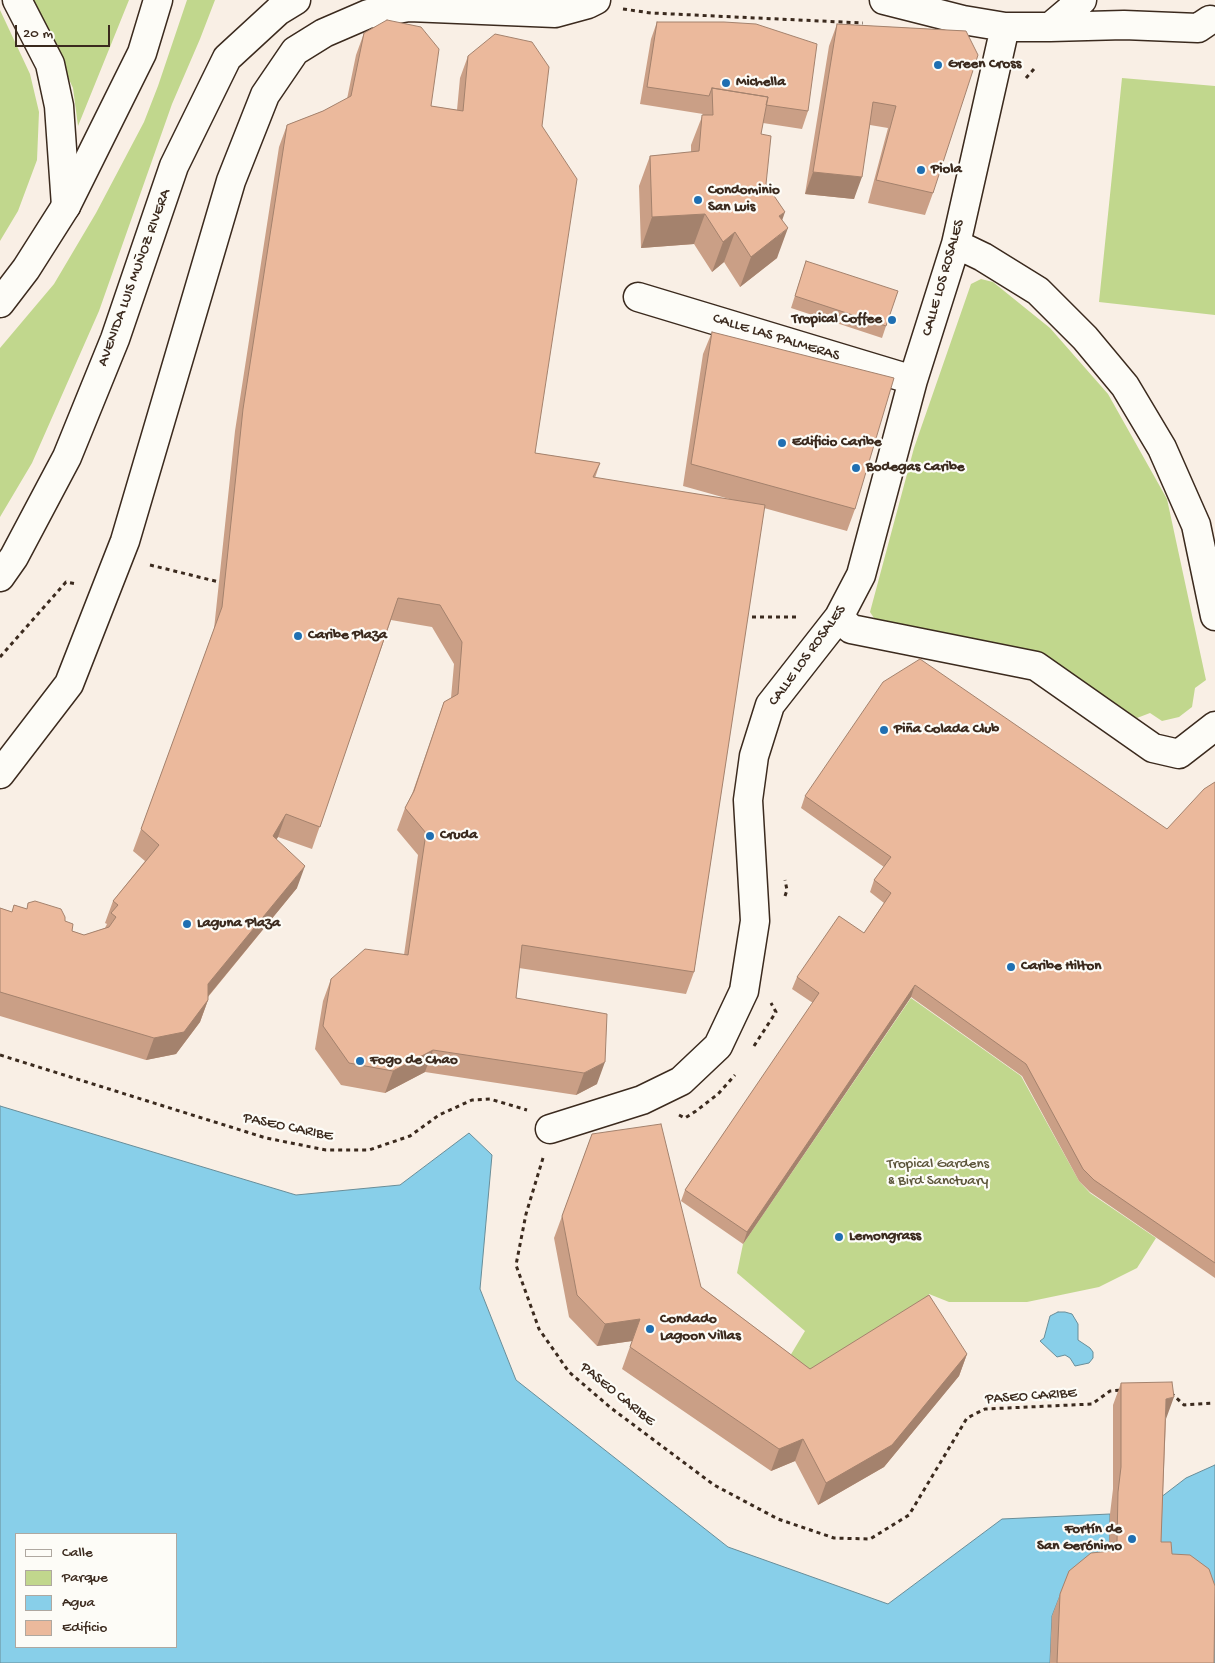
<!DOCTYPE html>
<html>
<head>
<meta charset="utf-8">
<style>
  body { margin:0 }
  #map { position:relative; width:1215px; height:1663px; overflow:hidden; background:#f9efe5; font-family:"Gochi Hand",sans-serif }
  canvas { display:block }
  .legend { position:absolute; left:15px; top:1533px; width:162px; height:115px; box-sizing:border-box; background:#fdfcf7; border:1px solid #afa8a0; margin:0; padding:6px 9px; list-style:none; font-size:15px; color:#3b2a1e }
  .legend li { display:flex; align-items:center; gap:10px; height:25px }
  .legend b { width:25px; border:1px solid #afa8a0 }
  .scale { position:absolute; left:15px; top:25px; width:95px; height:22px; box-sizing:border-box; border:2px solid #3b2a1e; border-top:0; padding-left:6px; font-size:15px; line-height:18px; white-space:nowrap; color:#3b2a1e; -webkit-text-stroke:4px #fdfcf7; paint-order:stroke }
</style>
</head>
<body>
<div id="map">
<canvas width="1215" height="1663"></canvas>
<ul class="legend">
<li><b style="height:6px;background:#fdfcf7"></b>Calle</li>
<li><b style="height:14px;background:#c1d78d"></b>Parque</li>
<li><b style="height:14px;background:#88cfe9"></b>Agua</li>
<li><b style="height:14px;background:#ebb99c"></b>Edificio</li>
</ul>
<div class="scale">20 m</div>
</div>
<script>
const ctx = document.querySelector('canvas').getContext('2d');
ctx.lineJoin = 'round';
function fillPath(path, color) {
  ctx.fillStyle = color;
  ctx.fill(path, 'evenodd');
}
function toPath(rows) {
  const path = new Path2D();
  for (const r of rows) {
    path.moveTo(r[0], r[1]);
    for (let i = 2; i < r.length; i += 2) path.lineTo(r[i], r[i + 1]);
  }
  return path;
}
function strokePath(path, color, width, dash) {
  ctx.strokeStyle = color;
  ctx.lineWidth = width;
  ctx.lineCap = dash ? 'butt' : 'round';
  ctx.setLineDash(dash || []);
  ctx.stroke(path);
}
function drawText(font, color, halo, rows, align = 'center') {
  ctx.font = font + ' "Gochi Hand",sans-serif';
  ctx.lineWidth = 4.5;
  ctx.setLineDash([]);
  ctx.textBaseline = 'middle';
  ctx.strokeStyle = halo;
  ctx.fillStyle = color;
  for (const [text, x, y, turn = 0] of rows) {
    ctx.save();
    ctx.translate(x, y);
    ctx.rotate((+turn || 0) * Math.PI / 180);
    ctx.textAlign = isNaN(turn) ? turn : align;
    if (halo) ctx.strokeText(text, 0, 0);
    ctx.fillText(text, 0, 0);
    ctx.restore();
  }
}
fillPath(toPath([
  [32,0,129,0,78,126,73,88],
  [187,0,215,0,200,39,172,104,99,311,32,463,0,517,0,348,54,284,96,213,144,122,158,86],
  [0,10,30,74,39,112,37,160,18,211,0,241],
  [1122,78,1215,86,1215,315,1099,302],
  [981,279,993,282,1050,328,1108,394,1167,499,1206,680,1195,688,1192,707,1179,717,1162,721,1150,713,1137,718,1068,672,876,621,870,612,914,448,971,284],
  [911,998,1021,1076,1079,1181,1090,1193,1156,1238,1137,1268,1099,1287,1027,1302,949,1302,929,1294,921,1311,802,1388,781,1371,805,1331,737,1273,743,1244]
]), '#c1d78d');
const water = toPath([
  [0,1106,296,1195,400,1185,469,1133,492,1155,480,1289,516,1380,728,1547,888,1604,1002,1519,1110,1514,1109,1564,1061,1593,1052,1616,1050,1663,0,1663,0,1106],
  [16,1534,176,1534,176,1647,16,1647,16,1534],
  [1058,1312,1065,1312,1072,1314,1078,1324,1078,1340,1090,1348,1093,1352,1093,1358,1089,1363,1075,1366,1070,1358,1065,1355,1057,1357,1040,1341,1044,1338,1050,1316,1058,1312],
  [1215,1465,1215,1663,1206,1663,1163,1576,1156,1501,1186,1478,1215,1465]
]);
fillPath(water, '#88cfe9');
strokePath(water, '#698d98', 1);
const minor = toPath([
  [17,0,50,64,59,106,66,206],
  [884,0,963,20,1005,27,1050,27,1082,0],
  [1050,27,1124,25,1198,28,1210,20],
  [956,244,983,257,1038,291,1085,338,1125,386,1162,448,1196,525,1215,616],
  [638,297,913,380],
  [839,617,851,629,1036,666,1153,748,1179,754,1215,726],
  [0,774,69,684,125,541,231,181,265,95,295,51,324,33,368,14,409,7,555,13,588,4,596,0],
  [550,1129,642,1100,681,1081,718,1046,744,991,755,921,748,800,754,756,770,705,839,617,861,575,913,380,956,244,1005,27]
]);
const major = toPath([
  [0,303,26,269,66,206,142,53,158,0],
  [0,577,14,557,67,457,115,339,174,166,227,58,278,11,296,0]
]);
strokePath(minor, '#3b2a1e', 31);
strokePath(major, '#3b2a1e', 31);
strokePath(toPath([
  [623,9,651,13,863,23],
  [1026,78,1034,69],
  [150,565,219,582],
  [744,617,800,617],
  [0,657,66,582,77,584],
  [785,896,787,890,785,880],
  [754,1046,776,1012,771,1003],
  [0,1055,266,1138,326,1150,369,1150,410,1136,439,1115,472,1100,490,1099,527,1110],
  [679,1115,685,1118,696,1111,718,1094,735,1075],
  [543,1158,526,1214,516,1265,539,1329,569,1372,611,1408,714,1485,778,1519,834,1538,870,1539,909,1515,967,1418,985,1409,1092,1404,1110,1391,1121,1390],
  [1171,1393,1184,1405,1214,1403]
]), '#3b2a1e', 3, [4, 4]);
strokePath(minor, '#fdfcf7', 28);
strokePath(major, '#fdfcf7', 28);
fillPath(toPath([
  [657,22,808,111,802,129,763,123,761,134,766,184,782,220,777,258,740,287,724,262,712,272,694,244,641,248,639,186,650,156,691,152,691,145,703,114,640,104,651,39],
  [837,24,966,31,933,193,925,215,868,203,888,128,870,125,854,199,805,194,829,46],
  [364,33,431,106,457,110,460,78,468,56,542,126,535,453,600,463,595,478,733,500,683,486,703,354,712,332,855,509,847,531,764,508,694,972,686,994,519,968,516,998,597,1084,576,1095,425,1072,385,1093,341,1085,315,1049,323,1001,331,979,404,955,418,855,397,830,405,808,412,794,444,702,451,698,454,664,432,627,391,620,312,849,278,837,276,839,297,888,208,997,208,1000,200,1022,176,1054,146,1060,0,1016,0,908,12,912,14,905,65,921,72,931,84,935,105,928,107,924,105,923,113,901,145,861,133,851,214,629,235,431,279,147,287,125,323,111,347,99,356,55],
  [806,261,886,326,882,338,791,308],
  [1215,782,1215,1278,1090,1192,1079,1181,1022,1076,911,997,743,1244,681,1201,685,1190,813,1003,792,989,797,977,864,933,884,903,870,892,874,880,884,867,801,808,805,796,1167,829],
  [592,1134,701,1287,810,1369,967,1354,959,1376,884,1467,818,1505,795,1461,771,1471,622,1369,632,1341,597,1346,569,1317,554,1238],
  [1121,1383,1166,1419,1161,1542,1172,1554,1214,1663,1050,1663,1052,1616,1069,1571,1108,1551,1109,1548,1110,1514,1113,1489,1113,1405]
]), '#ca9f86');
fillPath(toPath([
  [813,172,862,177,854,199,805,194],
  [785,212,776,238,788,228,777,258,740,287,751,257,779,216],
  [705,214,694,244,641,248,652,217],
  [735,232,724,262,712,272,723,242],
  [286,814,278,837,265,859,273,836],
  [305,866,297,888,200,1006,208,984],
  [915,985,911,997,743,1244,747,1232],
  [208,1000,200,1022,176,1054,146,1060,154,1038],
  [433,1050,425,1072,385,1093,393,1071],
  [605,1062,597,1084,576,1095,584,1073],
  [640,1319,632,1341,597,1346,605,1324],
  [967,1354,959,1376,884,1467,818,1505,826,1483],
  [1174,1397,1166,1419,1166,1399],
  [803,1439,795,1461,771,1471,779,1449]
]), '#a4826d');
const building = toPath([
  [387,20,421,27,439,49,431,106,463,111,468,56,495,34,532,42,549,67,542,126,577,179,535,453,600,463,593,477,765,505,694,972,522,945,516,998,607,1014,605,1062,584,1073,433,1050,393,1071,349,1063,323,1026,331,979,365,949,408,955,426,833,405,808,414,791,444,702,458,694,462,642,440,605,398,598,320,827,286,814,273,836,305,866,208,984,208,1000,184,1032,154,1038,0,992,0,908,12,912,14,905,27,909,28,903,35,901,61,909,65,917,65,921,73,924,72,931,84,935,109,927,116,917,111,913,118,905,113,901,159,845,141,829,222,607,243,409,287,125,323,111,351,96,364,33,387,20],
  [657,22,724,22,756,24,817,44,808,111,766,105,768,97,712,88,709,96,647,87,657,22],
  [837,24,966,31,978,55,933,193,876,180,896,106,873,102,862,177,813,172,837,24],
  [712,88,768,97,761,134,771,136,766,184,785,212,779,216,788,228,751,257,735,232,723,242,705,214,652,217,650,156,699,151,702,115,713,115,712,88],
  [806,261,898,291,886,326,795,296,806,261],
  [712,332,894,378,855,509,691,464,712,332],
  [920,659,1167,829,1204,789,1215,782,1215,1263,1094,1180,1083,1169,1026,1064,915,985,747,1232,685,1190,819,993,797,977,839,916,864,933,891,893,874,880,891,857,805,796,883,682,920,659],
  [661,1124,701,1287,810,1369,929,1295,967,1354,892,1445,826,1483,803,1439,779,1449,630,1347,640,1319,605,1324,577,1295,562,1216,592,1134,661,1124],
  [1172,1382,1174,1397,1166,1399,1161,1542,1171,1542,1172,1554,1190,1555,1209,1569,1215,1586,1214,1663,1057,1663,1060,1594,1069,1571,1091,1553,1111,1551,1111,1543,1117,1542,1118,1492,1121,1467,1121,1383,1172,1382]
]);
fillPath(building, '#ebb99c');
strokePath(building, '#a4826d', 1);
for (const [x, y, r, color] of [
  [938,65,5,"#1f6fb2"],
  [726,83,5,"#1f6fb2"],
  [921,170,5,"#1f6fb2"],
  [698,200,5,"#1f6fb2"],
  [892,320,5,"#1f6fb2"],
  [782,443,5,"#1f6fb2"],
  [856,468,5,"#1f6fb2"],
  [298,636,5,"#1f6fb2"],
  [884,730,5,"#1f6fb2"],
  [430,836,5,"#1f6fb2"],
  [187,924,5,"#1f6fb2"],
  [1011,967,5,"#1f6fb2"],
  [360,1061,5,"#1f6fb2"],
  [839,1237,5,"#1f6fb2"],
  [650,1329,5,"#1f6fb2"],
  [1132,1539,5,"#1f6fb2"]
]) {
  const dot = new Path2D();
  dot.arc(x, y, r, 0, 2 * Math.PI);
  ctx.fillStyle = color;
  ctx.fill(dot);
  strokePath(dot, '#fdfcf7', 2);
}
drawText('bold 15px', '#3b2a1e', '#fdfcf7', [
  ["Green Cross",948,65],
  ["Michella",736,83],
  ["Piola",931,170],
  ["Condominio",708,191],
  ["San Luis",708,208],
  ["Tropical Coffee",882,320,"right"],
  ["Edificio Caribe",792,443],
  ["Bodegas Caribe",866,468],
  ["Caribe Plaza",308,636],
  ["Piña Colada Club",894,730],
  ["Cruda",440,836],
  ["Laguna Plaza",197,924],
  ["Caribe Hilton",1021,967],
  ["Fogo de Chao",370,1061],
  ["Lemongrass",849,1237],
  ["Condado",660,1320],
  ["Lagoon Villas",660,1337],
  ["Fortín de",1122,1530,"right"],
  ["San Gerónimo",1122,1547,"right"]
], 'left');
drawText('15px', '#3b2a1e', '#fdfcf7', [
  ["AVENIDA LUIS MUÑOZ RIVERA",135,278,-70],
  ["CALLE LOS ROSALES",944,278,-74],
  ["CALLE LAS PALMERAS",776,338,17],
  ["CALLE LOS ROSALES",808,656,-54],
  ["PASEO CARIBE",288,1128,12],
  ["PASEO CARIBE",617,1395,39],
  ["PASEO CARIBE",1031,1397,-4]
]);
drawText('15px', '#5c553a', '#fdfcf7', [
  ["Tropical Gardens",938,1165],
  ["& Bird Sanctuary",938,1182]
]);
</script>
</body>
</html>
